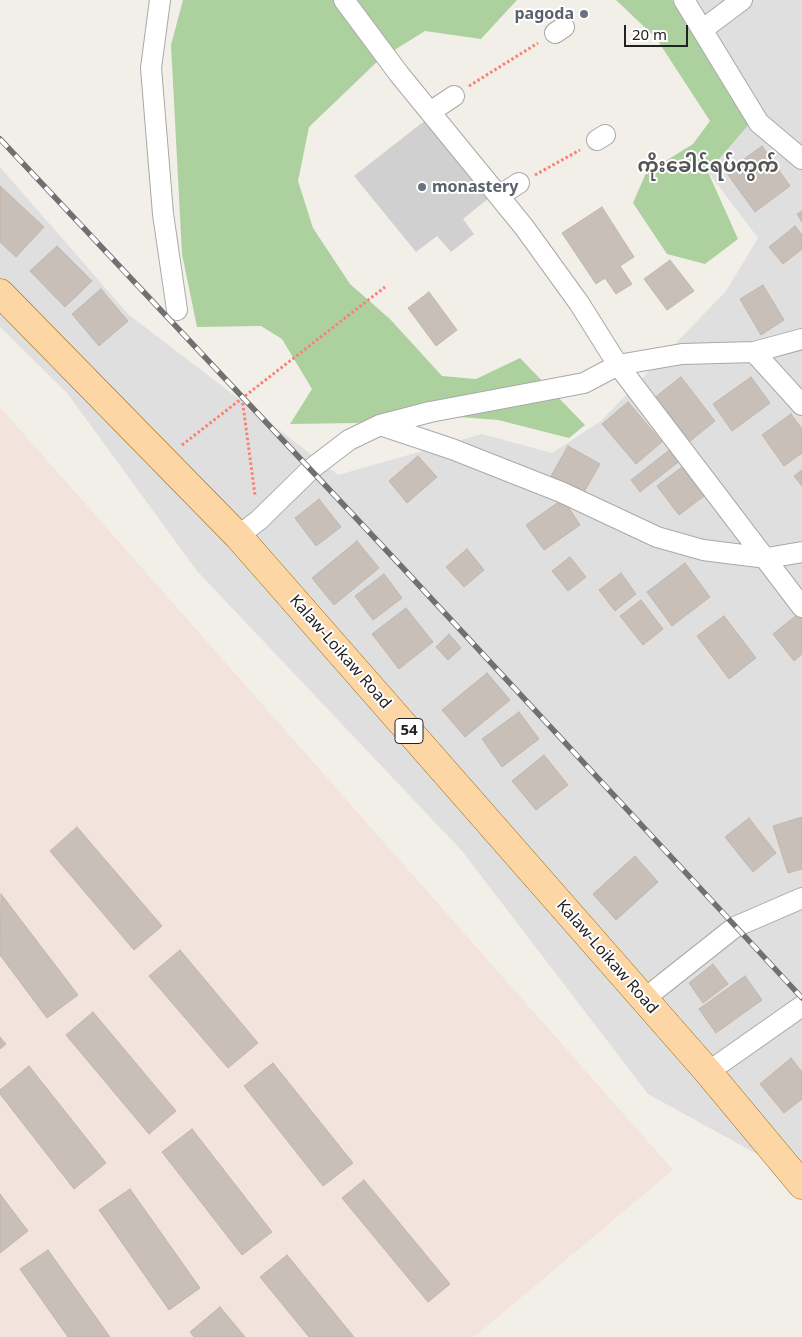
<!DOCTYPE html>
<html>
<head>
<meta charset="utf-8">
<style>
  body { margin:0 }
  #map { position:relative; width:802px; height:1337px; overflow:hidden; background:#f2efe9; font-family:"Noto Sans",sans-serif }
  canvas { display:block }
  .scale { position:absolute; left:624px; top:25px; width:64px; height:22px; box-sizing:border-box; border:2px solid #222; border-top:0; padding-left:6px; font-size:15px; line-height:18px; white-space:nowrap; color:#222; -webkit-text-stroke:4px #fff; paint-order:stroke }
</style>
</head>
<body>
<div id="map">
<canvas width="802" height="1337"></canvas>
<div class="scale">20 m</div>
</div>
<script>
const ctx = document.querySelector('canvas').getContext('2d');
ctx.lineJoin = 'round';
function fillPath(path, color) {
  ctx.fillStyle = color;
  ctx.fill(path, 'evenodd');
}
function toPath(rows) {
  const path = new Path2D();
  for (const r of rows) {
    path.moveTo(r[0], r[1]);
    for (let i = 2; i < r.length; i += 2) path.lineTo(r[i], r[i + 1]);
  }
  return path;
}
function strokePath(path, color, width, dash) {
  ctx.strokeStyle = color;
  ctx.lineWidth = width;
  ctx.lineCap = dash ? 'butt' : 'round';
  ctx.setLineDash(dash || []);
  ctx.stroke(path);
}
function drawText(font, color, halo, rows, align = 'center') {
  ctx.font = font + ' "Noto Sans","Noto Sans Myanmar",sans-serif';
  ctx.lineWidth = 4;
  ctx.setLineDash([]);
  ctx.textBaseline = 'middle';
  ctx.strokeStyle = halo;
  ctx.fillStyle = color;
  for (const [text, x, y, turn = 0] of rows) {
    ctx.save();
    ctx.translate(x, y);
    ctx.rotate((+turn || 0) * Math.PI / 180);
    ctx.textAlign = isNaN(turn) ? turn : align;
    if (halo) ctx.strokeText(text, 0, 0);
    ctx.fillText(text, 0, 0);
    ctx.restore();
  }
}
fillPath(toPath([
  [672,0,802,0,802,1179,648,1094,462,851,197,571,67,393,0,327,0,167,128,314,338,475,482,434,552,453,601,421,726,291,758,238,708,172,751,122]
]), '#e0dfdf');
fillPath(toPath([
  [427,119,489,198,463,219,474,234,451,252,437,236,416,252,354,176]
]), '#d0d0d0');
fillPath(toPath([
  [0,407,673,1170,474,1337,0,1337]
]), '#f3e3dd');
fillPath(toPath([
  [183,0,517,0,481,39,425,31,380,59,309,127,298,181,313,228,350,284,390,319,442,376,476,379,520,358,585,425,569,438,498,420,419,414,357,423,290,424,312,389,282,339,261,326,197,327,182,254,171,45],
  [616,0,672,0,751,122,708,172,738,239,705,264,667,254,633,203,646,173,693,144,710,121,656,38]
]), '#add19e');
const building = toPath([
  [762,146,790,186,755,212,726,172,762,146],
  [0,186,44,227,16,257,0,242,0,186],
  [602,207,634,257,620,266,632,284,616,294,605,278,596,284,562,233,602,207],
  [802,211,802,222,797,214,802,211],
  [795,226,802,235,802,249,783,264,769,247,795,226],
  [57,246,92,281,65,307,30,271,57,246],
  [670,260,694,291,667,310,644,279,670,260],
  [763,285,784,320,761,335,740,299,763,285],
  [101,289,128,321,99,346,72,314,101,289],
  [429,292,457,330,436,346,408,308,429,292],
  [681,377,715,421,689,442,654,398,681,377],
  [751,377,770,403,732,431,713,404,751,377],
  [628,402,662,442,636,464,602,424,628,402],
  [791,414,802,429,802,453,784,466,762,435,791,414],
  [568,446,600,464,583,494,551,476,568,446],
  [672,448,681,460,640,492,631,480,672,448],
  [418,456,437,477,407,503,389,481,418,456],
  [682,467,704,496,679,515,657,486,682,467],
  [802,470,802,486,794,476,802,470],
  [319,499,341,527,316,546,295,518,319,499],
  [563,499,580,525,544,550,526,525,563,499],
  [357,541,379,568,334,605,312,578,357,541],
  [467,549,484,570,464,587,446,567,467,549],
  [570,557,586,577,568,591,552,571,570,557],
  [685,563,710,597,672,626,647,592,685,563],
  [621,573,636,594,615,611,599,590,621,573],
  [384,574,402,598,373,620,355,596,384,574],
  [641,600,663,629,643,645,620,616,641,600],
  [406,608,433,642,399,669,372,634,406,608],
  [798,614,802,619,802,654,794,661,773,634,798,614],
  [724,616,756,658,729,679,697,636,724,616],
  [449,634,461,648,448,660,436,647,449,634],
  [487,673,510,700,465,737,442,710,487,673],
  [519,712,539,739,502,767,482,739,519,712],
  [544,755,568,785,536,810,512,781,544,755],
  [802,817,802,869,788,873,773,826,802,817],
  [749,818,776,853,753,872,725,837,749,818],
  [77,827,162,926,134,950,50,851,77,827],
  [635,856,658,882,616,920,593,894,635,856],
  [1,894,78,995,47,1018,0,955,1,894],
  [180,950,258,1043,228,1068,149,976,180,950],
  [713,964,728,984,703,1003,689,983,713,964],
  [745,976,762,1000,716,1033,699,1009,745,976],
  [93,1012,176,1111,149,1134,66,1035,93,1012],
  [0,1037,6,1044,0,1049,0,1037],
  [791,1058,802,1072,802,1099,784,1113,760,1084,791,1058],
  [273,1063,353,1163,323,1186,244,1086,273,1063],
  [29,1066,106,1163,74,1189,0,1094,0,1090,29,1066],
  [192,1129,272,1232,242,1255,162,1152,192,1129],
  [364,1180,450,1284,428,1302,342,1198,364,1180],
  [130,1189,200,1288,169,1310,99,1210,130,1189],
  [0,1194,28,1231,0,1253,0,1194],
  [48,1250,110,1337,68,1337,20,1269,48,1250],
  [287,1255,354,1337,309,1337,260,1277,287,1255],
  [220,1307,245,1337,194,1337,190,1332,220,1307]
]);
fillPath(building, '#c7bfb8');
strokePath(building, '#c4b6ab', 1);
const street = toPath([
  [160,0,151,68,163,214,177,310],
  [344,0,399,74,524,227,579,303,618,365,802,607],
  [684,0,759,123,802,159],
  [702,30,742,0],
  [555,33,564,27],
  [430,112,454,96],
  [597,140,605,135],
  [499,196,519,183],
  [754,352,802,405],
  [380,425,452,449,561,492,657,537,703,550,767,558,802,552],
  [238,536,259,520,311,469,349,440,380,425,430,412,584,383,618,365,682,354,754,352,802,339],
  [644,999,735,927,802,898],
  [708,1072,802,1006]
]);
const primary = toPath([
  [0,293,238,536,708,1072,802,1185]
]);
strokePath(street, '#a9a9a9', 22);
strokePath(primary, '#a06b00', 29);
strokePath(toPath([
  [469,86,538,43],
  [535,175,580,150],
  [242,398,255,495],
  [182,445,385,287]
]), '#fa8072', 3, [2.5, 2.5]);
strokePath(street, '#fff', 20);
strokePath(primary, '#fcd6a4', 28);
const rail = toPath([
  [0,139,402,567,802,998]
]);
strokePath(rail, '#707070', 5.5);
strokePath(rail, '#fff', 4, [11]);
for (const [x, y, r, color] of [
  [584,14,5,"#6b7280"],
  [422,187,5,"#6b7280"]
]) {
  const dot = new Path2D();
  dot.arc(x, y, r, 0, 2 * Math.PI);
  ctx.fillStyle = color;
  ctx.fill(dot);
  strokePath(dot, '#fff', 2);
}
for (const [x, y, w] of [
  [409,731,28]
]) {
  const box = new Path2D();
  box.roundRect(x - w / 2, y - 12.5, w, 25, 4);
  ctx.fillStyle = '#fff';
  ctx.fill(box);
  strokePath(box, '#222', 1);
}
drawText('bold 15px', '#222', null, [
  ["54",409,731]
]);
drawText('bold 16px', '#5b616d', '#fff', [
  ["pagoda",574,14],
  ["monastery",432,187,"left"]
], 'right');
drawText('16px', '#222', '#fff', [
  ["Kalaw-Loikaw Road",340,652,49],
  ["Kalaw-Loikaw Road",607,957,49]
]);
drawText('bold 19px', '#555', '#fff', [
  ["ကိုးခေါင်ရပ်ကွက်",708,167]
]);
</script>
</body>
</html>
